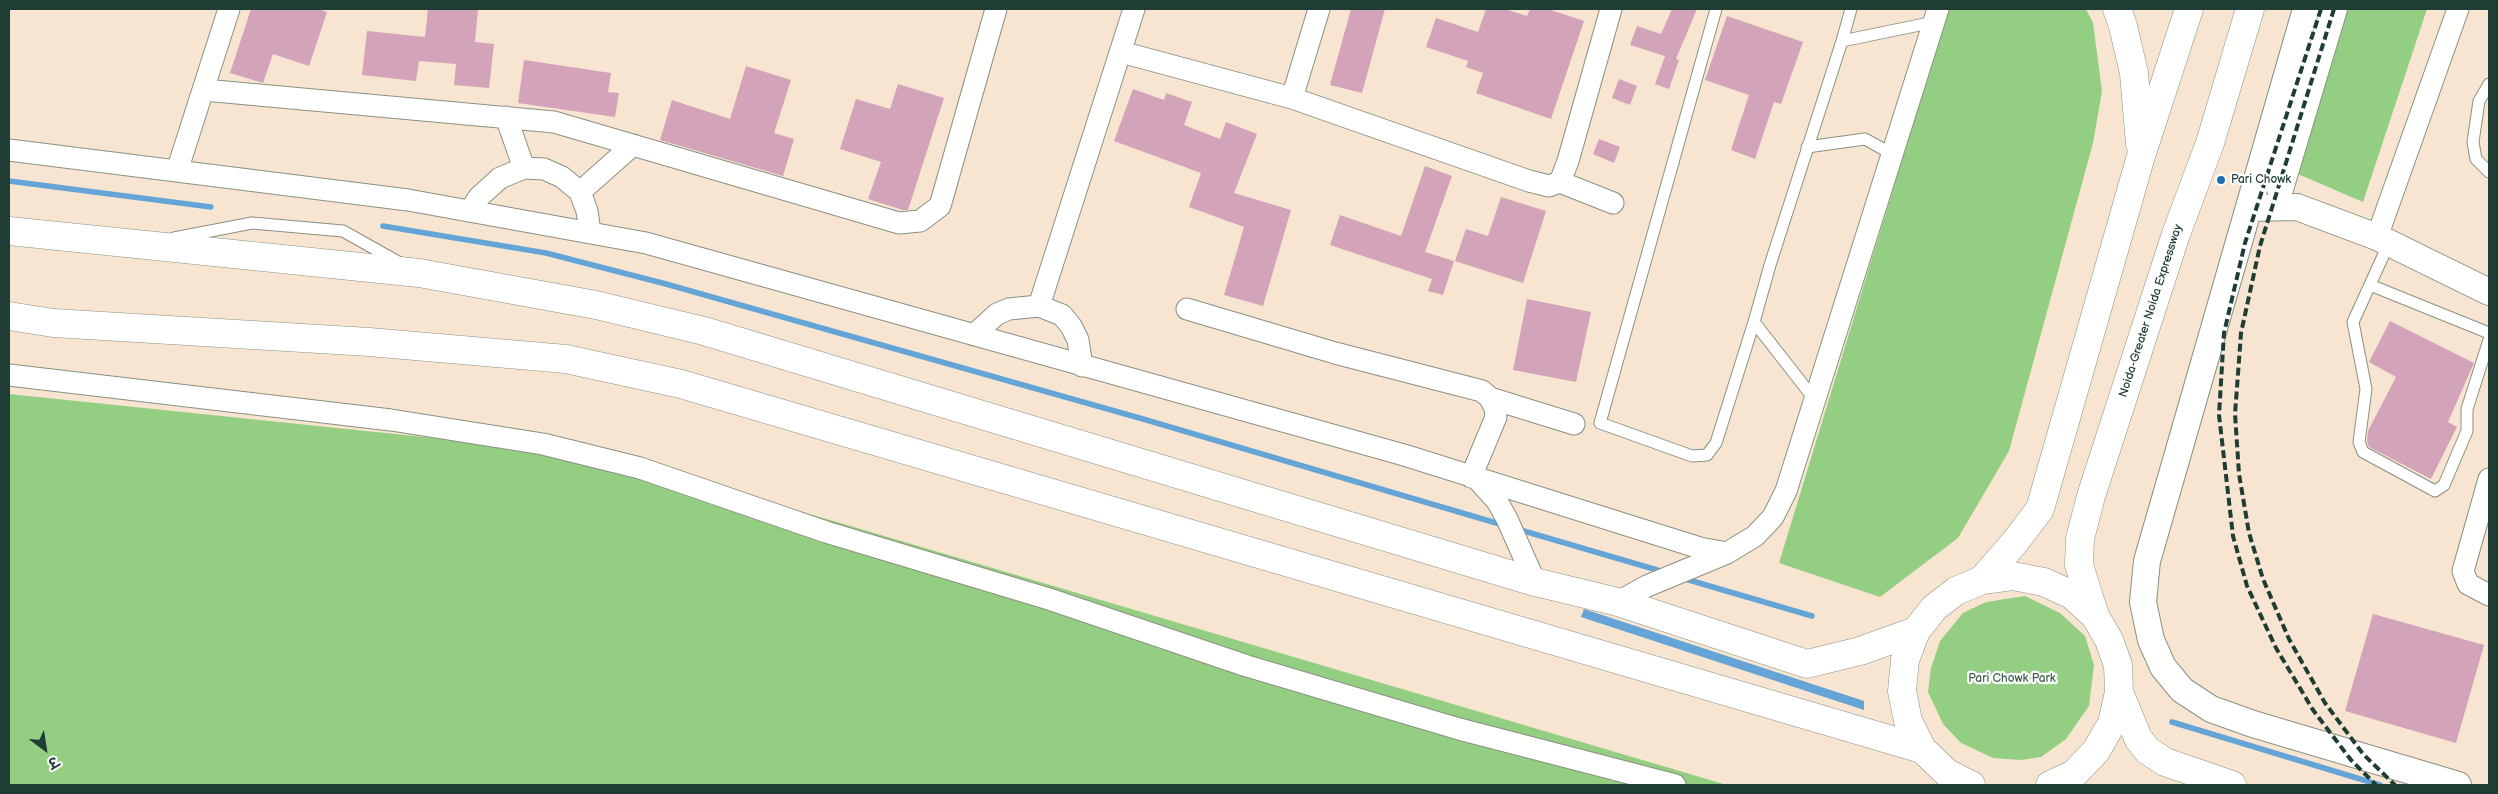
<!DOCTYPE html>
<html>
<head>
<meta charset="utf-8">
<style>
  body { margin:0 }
  #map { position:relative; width:2498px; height:794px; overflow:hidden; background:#f7e5d1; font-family:"Balsamiq Sans","Playpen Sans Deva",sans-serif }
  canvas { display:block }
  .frame { position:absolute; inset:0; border:10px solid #1f3d34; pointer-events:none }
  .north { position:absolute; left:20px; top:724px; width:50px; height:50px; -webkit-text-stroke:4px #fff; paint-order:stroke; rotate:149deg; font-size:14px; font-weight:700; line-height:20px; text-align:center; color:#1f3d34 }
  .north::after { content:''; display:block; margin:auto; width:18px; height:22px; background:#1f3d34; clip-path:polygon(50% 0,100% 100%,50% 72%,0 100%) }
</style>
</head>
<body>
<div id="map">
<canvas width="2498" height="794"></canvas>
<div class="frame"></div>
<div class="north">उ</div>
</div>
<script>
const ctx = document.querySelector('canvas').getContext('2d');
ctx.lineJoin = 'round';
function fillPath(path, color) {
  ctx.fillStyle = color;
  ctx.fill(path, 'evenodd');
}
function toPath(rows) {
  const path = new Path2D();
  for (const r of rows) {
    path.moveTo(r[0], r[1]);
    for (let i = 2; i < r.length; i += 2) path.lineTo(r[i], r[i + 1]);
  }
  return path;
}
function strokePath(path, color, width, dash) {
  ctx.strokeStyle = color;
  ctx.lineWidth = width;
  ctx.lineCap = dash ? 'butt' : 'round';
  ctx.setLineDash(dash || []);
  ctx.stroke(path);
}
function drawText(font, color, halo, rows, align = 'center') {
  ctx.font = font + ' "Balsamiq Sans",sans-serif';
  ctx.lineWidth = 4.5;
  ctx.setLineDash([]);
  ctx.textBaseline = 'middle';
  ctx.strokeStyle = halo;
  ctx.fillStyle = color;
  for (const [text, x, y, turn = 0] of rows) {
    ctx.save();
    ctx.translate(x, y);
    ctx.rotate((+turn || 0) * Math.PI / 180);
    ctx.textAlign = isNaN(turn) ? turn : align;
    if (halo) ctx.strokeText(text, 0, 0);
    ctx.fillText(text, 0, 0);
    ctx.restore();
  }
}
fillPath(toPath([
  [1948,9,2086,9,2093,23,2102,91,2093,143,2009,451,1958,538,1880,597,1779,563],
  [2311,9,2427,9,2363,202,2277,165],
  [9,394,617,457,1727,785,9,785],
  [2025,596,2060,613,2085,636,2094,665,2089,706,2066,739,2041,757,2021,760,1993,758,1961,743,1943,724,1928,692,1931,668,1940,641,1963,613,1986,602]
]), '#94ce82');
fillPath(toPath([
  [1584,609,1864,701,1864,710,1581,617]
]), '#64a4d7');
strokePath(toPath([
  [9,181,211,207],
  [383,226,546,253,666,284,1143,419,1503,525],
  [1517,529,1664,572],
  [1682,578,1812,616],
  [2172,722,2380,785]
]), '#64a4d7', 5.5);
fillPath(toPath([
  [251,9,318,9,327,12,309,66,273,54,263,83,230,73],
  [428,9,478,9,475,42,494,44,489,88,454,85,456,64,419,61,416,81,362,75,367,31,425,37],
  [1351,9,1385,9,1362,93,1330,85],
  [1486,9,1505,9,1527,16,1530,9,1548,9,1584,21,1551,119,1476,93,1483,73,1466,67,1468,61,1426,47,1436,18,1478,32],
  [1672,9,1697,9,1676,59,1679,60,1669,89,1655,84,1665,56,1630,45,1637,26,1661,34],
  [1727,16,1803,42,1781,104,1774,102,1755,159,1731,150,1749,95,1705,80],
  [524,60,611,73,608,92,619,93,615,117,518,103],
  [746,66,791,80,774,133,794,139,783,176,660,140,672,100,730,119],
  [1619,79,1637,86,1630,105,1612,98],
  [898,84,944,98,908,210,903,210,868,199,881,162,840,149,856,99,890,109],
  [1133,89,1164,100,1166,93,1192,102,1184,125,1220,139,1226,122,1257,134,1234,193,1291,210,1263,306,1224,295,1244,227,1189,207,1201,173,1114,141],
  [1599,139,1620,147,1614,163,1593,154],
  [1425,166,1452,176,1425,252,1454,261,1443,295,1428,291,1432,279,1330,245,1340,215,1401,236],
  [1501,197,1546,211,1523,283,1455,261,1466,229,1488,236],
  [1527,299,1591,312,1576,382,1513,370],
  [2390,321,2474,363,2448,422,2457,427,2431,479,2369,447,2367,441,2368,431,2396,377,2369,362],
  [2373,614,2484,645,2456,743,2345,711]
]), '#d2a3b9');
const service = toPath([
  [1716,9,1600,423,1692,456,1707,455,1716,443,1754,322],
  [1842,41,1851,9],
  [2489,84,2479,101,2473,142,2476,159,2489,172],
  [1807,147,1865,139,1892,154],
  [174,238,252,223,343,231,400,263],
  [2389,243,2353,322,2366,389,2359,442,2363,452,2435,491,2444,485,2467,431,2467,409,2489,340],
  [2370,285,2489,333],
  [1815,400,1754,322,1770,265,1842,41,1934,22]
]);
const minor = toPath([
  [1121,52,1292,98,1529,181,1549,186,1560,182,1568,161,1611,9],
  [204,90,554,122,899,223,920,221,940,206,996,9],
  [1292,98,1319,9],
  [506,117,524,168],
  [9,150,408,200,646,243,1404,455,1700,548,1727,553],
  [177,171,229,9],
  [1560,182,1613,203],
  [580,192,633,145],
  [470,211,479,197,500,178,524,168,544,169,562,177,580,192,587,211,590,232],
  [2377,237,2458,9],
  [1039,306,1134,9],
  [1187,309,1335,353,1482,391,1490,398,1495,408,1496,417,1471,477],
  [974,335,997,314,1009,309,1039,306,1062,315,1071,326,1078,340,1082,366],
  [9,375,391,420,543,444,640,468,826,532,1049,599,1247,666,1459,729,1675,785],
  [1490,398,1574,424],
  [2489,479,2463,571,2468,584,2489,595],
  [1478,480,1497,501,1507,519,1535,582],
  [1618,602,1647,586,1727,553,1755,536,1773,517,1786,491,1938,9]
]);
const tertiary = toPath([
  [2306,9,2147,561,2143,602,2151,640,2163,667,2182,690,2211,709,2253,724,2458,785],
  [2280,189,2334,9],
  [2249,208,2297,207,2377,237,2489,292]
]);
const secondary = toPath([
  [9,231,419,273,596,305,704,331,1535,582,1618,602,1807,664,1860,651,1916,631],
  [9,316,53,323,369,342,566,359,681,384,1922,749],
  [2119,692,2138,738,2147,750,2165,762,2232,785],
  [1971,785,1947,773,1922,749,1908,721,1902,691,1905,660,1916,631,1934,608,1956,591,1982,580,2013,576,2044,582,2072,595,2095,616,2109,640,2118,665,2119,692,2112,723,2096,751,2074,774,2050,785]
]);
const trunk = toPath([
  [2117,9,2123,26,2134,73,2140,144],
  [1982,580,2015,542,2040,509,2141,156,2189,9],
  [2095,616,2079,565,2080,539,2091,496,2176,234,2210,143,2250,9]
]);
strokePath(service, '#8b9182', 13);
strokePath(minor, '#8b9182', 23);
strokePath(tertiary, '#8b9182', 28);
strokePath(secondary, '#8b9182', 29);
strokePath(trunk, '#8b9182', 29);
strokePath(service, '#fff', 11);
strokePath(minor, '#fff', 21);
strokePath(tertiary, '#fff', 26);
strokePath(secondary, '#fff', 28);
strokePath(trunk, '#fff', 28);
strokePath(toPath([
  [2321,9,2245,243,2224,333,2219,415,2233,536,2247,586,2276,648,2313,710,2351,760,2376,785],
  [2334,9,2260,246,2241,333,2235,414,2239,474,2249,533,2263,579,2289,639,2325,703,2363,754,2395,785]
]), '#1f3d34', 4, [8, 4]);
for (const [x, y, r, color] of [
  [2221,180,5,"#1f6fb2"]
]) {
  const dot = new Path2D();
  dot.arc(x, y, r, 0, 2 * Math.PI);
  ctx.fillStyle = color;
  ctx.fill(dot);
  strokePath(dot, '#fff', 2);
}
drawText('12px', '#1f3d34', '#fff', [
  ["Pari Chowk",2231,180]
], 'left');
drawText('12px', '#1f3d34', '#fff', [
  ["Noida-Greater Noida Expressway",2151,311,-72]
]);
drawText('12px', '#3c6148', '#fff', [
  ["Pari Chowk Park",2012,679]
]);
</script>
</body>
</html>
